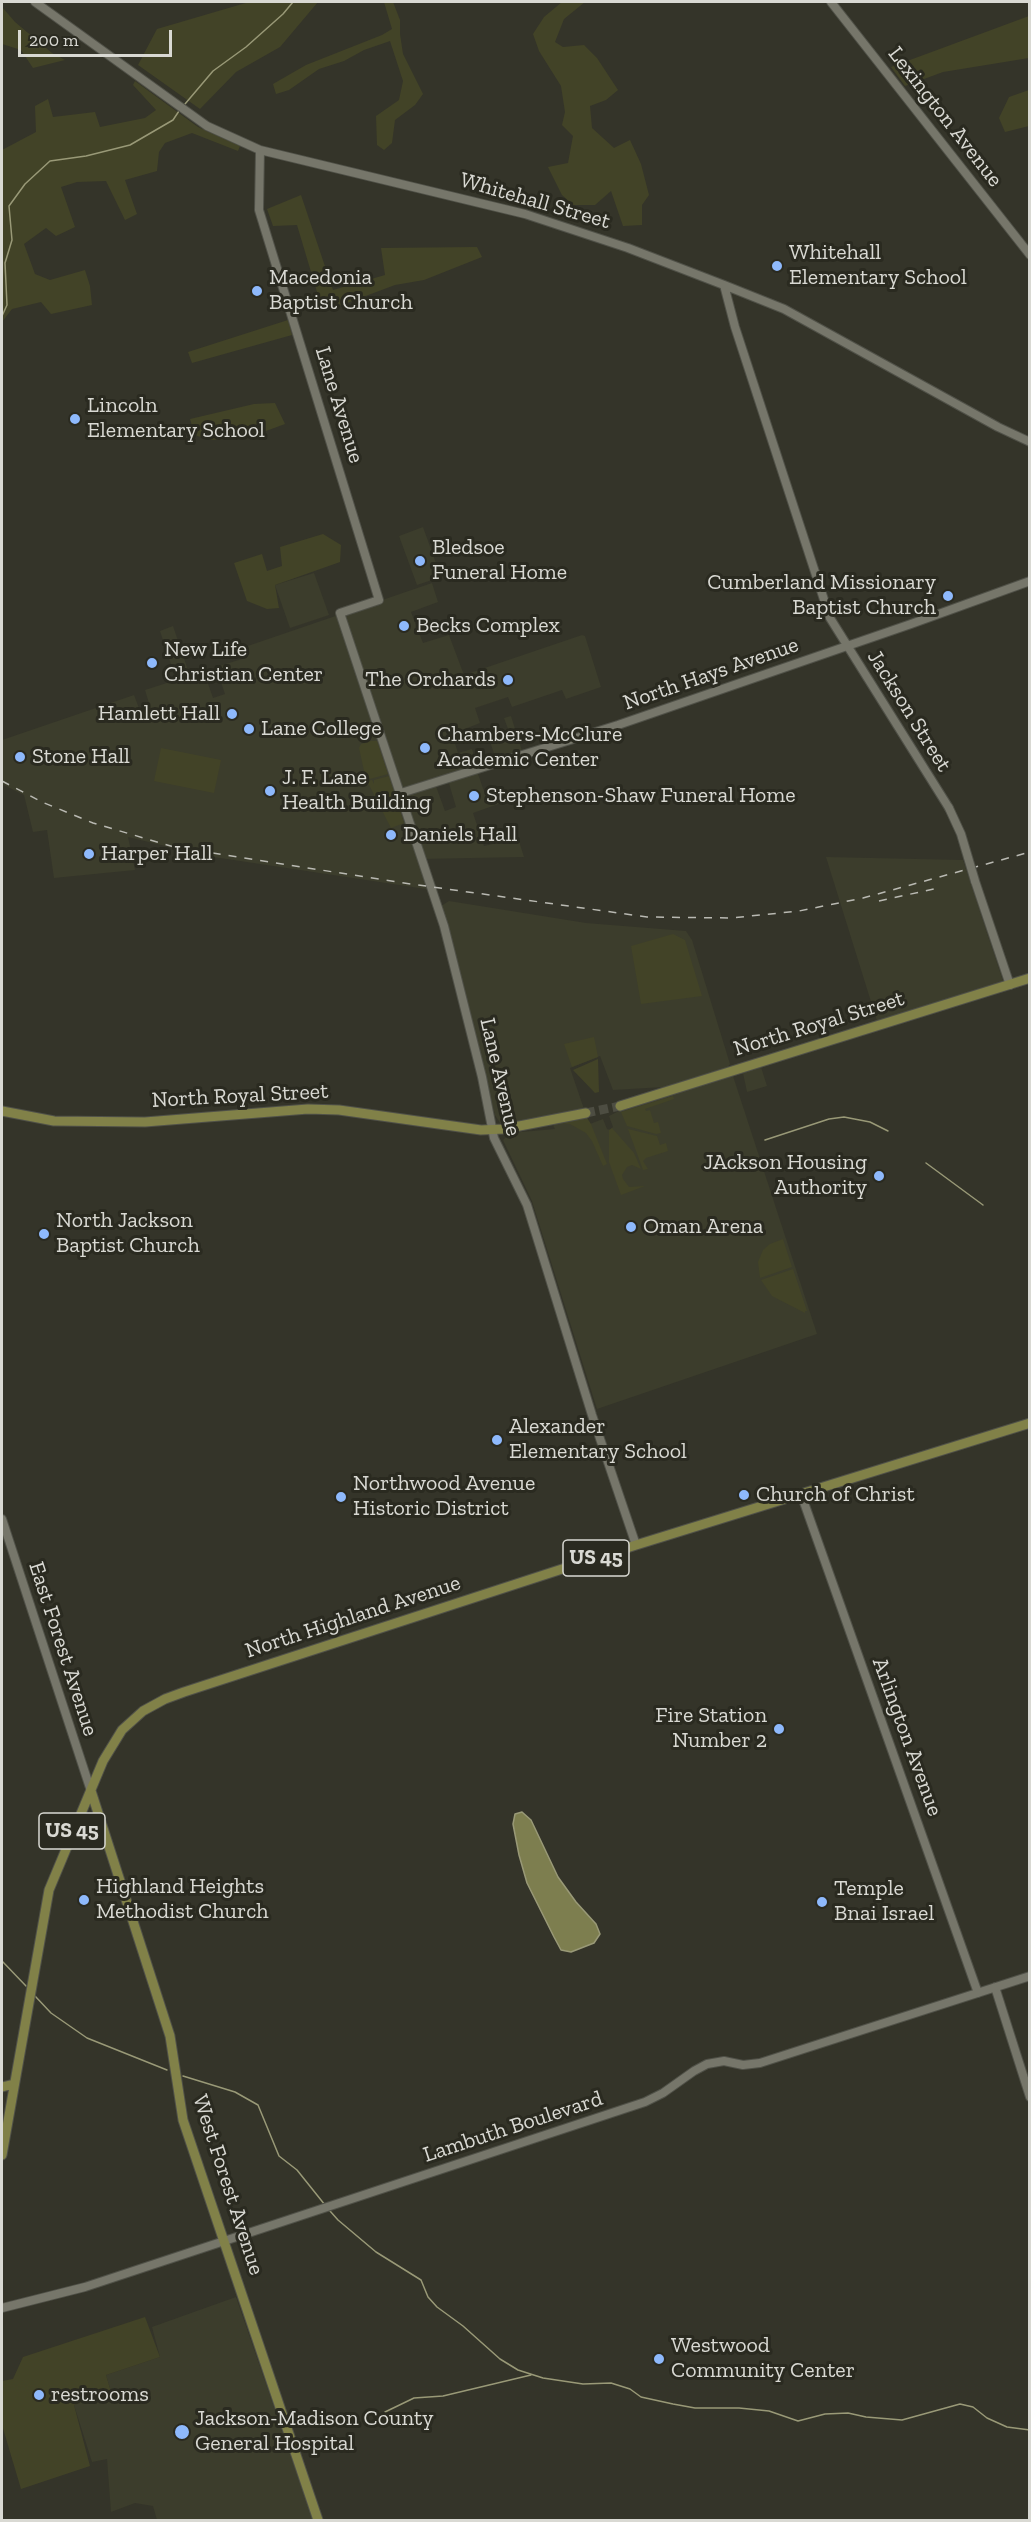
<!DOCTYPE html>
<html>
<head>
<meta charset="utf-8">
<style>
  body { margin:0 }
  #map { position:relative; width:1031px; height:2522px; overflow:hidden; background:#343429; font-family:"Zilla Slab",serif }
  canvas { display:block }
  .frame { position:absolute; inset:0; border:3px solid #d9d9d3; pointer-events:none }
  .scale { position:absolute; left:18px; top:30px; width:154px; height:27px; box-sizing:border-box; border:3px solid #d9d9d3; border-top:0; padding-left:8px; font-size:18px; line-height:21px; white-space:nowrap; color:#d9d9d3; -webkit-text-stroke:4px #2a2a20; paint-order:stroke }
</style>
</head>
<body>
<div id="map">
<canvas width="1031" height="2522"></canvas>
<div class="frame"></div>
<div class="scale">200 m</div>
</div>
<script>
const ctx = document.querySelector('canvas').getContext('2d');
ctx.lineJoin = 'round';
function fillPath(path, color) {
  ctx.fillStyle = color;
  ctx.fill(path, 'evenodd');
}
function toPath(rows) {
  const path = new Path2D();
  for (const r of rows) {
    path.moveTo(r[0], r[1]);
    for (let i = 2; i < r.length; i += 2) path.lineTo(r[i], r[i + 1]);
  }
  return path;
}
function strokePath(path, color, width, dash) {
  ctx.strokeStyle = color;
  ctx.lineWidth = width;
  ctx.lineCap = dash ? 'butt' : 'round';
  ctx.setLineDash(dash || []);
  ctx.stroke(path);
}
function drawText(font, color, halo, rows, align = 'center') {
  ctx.font = font + ' "Zilla Slab",serif';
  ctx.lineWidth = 6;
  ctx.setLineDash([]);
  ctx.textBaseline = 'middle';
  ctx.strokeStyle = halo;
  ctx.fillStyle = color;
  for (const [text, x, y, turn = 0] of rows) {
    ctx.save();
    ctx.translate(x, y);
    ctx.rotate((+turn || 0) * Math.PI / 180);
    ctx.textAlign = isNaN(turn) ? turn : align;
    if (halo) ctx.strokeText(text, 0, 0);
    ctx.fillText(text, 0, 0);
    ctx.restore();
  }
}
fillPath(toPath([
  [423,527,441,577,417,585,399,536],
  [314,573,329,615,290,628,275,585],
  [432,583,438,602,411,612,423,643,449,635,464,675,582,635,585,636,601,687,566,699,562,690,512,707,508,697,475,708,480,723,452,734,458,753,472,749,478,768,434,781,445,811,456,807,448,780,477,771,485,794,503,789,507,801,473,813,484,846,518,838,524,857,420,859,427,882,426,889,207,856,128,837,135,870,54,878,47,830,33,832,24,795,2,784,2,740,134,695,142,716,152,713,145,690,176,680,160,631,173,626,190,676,204,672,213,698,225,694,216,667,242,659,239,649],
  [511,716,523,754,497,763,488,735,508,729,504,718],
  [826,857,963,860,1003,981,877,1021],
  [449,901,586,923,686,931,692,940,730,1064,728,1067,664,1087,613,1090,600,1056,570,1068,584,1109,506,1124,500,1123,495,1115,441,906],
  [761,1067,767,1086,747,1092,743,1073],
  [733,1076,817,1334,597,1409,532,1201,503,1140,510,1133,555,1129,552,1123,587,1118,590,1124,603,1119,607,1129,610,1130,613,1127,609,1116,621,1110],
  [236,2297,313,2520,157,2520,153,2506,135,2503,111,2512,107,2459,92,2462,74,2405,111,2392,106,2375,160,2357,152,2327]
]), '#3c3d2c');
fillPath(toPath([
  [249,2,318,2,280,47,236,72,200,109,138,65,157,29],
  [384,2,393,2,400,20,400,34,403,54,423,94,415,105,395,120,392,143,384,150,377,145,376,116,399,100,403,81,390,41,364,50,344,61,319,69,289,90,276,94,273,84,306,65,382,35,392,29],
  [562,2,585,2,564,19,555,42,563,47,584,45,597,58,618,90,606,100,590,106,592,128,614,148,630,140,641,164,649,195,642,205,642,225,623,226,611,191,595,205,573,205,562,195,548,167,568,163,573,136,562,125,565,112,561,86,539,51,533,34,544,17],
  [2,7,15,22,52,53,65,60,33,68,21,50,2,44],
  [1029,16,1029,58,943,72,905,86,891,67],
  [135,81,198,127,240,146,238,151,192,133,165,143,159,152,157,171,125,180,137,214,125,220,106,181,77,182,61,187,75,227,56,236,46,228,24,244,35,274,50,280,85,270,90,286,92,305,51,314,41,302,12,309,2,322,2,150,36,132,35,106,48,99,53,117,95,112,100,127,145,118,156,110,133,85],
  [1029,90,1029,126,1005,132,999,118,1009,97],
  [301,195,333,290,385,275,381,248,477,247,482,257,424,280,395,285,323,312,297,225,273,226,267,209],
  [288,320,292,335,192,363,188,352],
  [275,403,285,424,247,438,209,440,195,435,190,419,254,404],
  [323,534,341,545,340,562,275,585,279,608,267,609,247,601,234,563,262,554,267,571,282,566,280,547],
  [371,741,377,741,388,774,366,780,359,748,361,744],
  [161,748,221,760,214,793,154,781],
  [389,776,404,823,391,828,367,781,372,780,374,784,374,780],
  [673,934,685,940,702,996,641,1004,631,946],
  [594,1037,598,1057,572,1067,564,1044],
  [598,1059,599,1092,595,1093,573,1070],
  [673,1096,674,1099,645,1109,646,1111,650,1110,654,1123,658,1122,661,1133,656,1134,627,1126,621,1112],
  [587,1118,591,1124,607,1164,603,1166,592,1141,586,1133,570,1124,560,1123],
  [612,1128,634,1153,641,1169,632,1165,627,1167,622,1175,623,1179,629,1187,645,1186,621,1195,609,1162,609,1130],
  [628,1129,657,1136,660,1145,666,1143,668,1151,646,1158,643,1161,648,1169,643,1170],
  [783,1239,792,1267,760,1278,758,1262,763,1250,770,1244],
  [793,1269,807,1311,805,1311,805,1313,772,1296,761,1280],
  [145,2317,160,2357,106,2375,111,2392,74,2405,90,2466,21,2489,2,2425,2,2381,13,2379,23,2357]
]), '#424327');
const water = toPath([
  [522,1812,531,1820,558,1877,576,1902,596,1924,600,1934,594,1943,571,1952,561,1950,554,1937,527,1883,519,1855,513,1824,515,1814,522,1812]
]);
fillPath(water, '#7d7e4f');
strokePath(water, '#997', 1.5);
strokePath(toPath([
  [185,104,213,71,246,47,283,14,293,2],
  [2,316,7,305,5,263,12,240,9,206,25,184,50,161,86,156,130,145,173,120,179,111],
  [765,1140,829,1119,844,1117,870,1122,888,1131],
  [926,1163,983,1205],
  [2,1961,26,1986],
  [35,1996,51,2013,87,2038,167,2070],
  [183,2076,235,2092,258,2105,279,2156,297,2170,325,2205],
  [330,2211,338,2220,376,2252,421,2280,428,2297,437,2307,463,2326,500,2359,518,2370,543,2378,583,2384,611,2383,630,2389,641,2397,673,2404,695,2408,739,2408,769,2411,798,2421,825,2414,848,2413,866,2417,902,2420,960,2404,973,2407,987,2418,1007,2427,1030,2430],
  [385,2412,414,2398,443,2396,531,2375]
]), '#997', 1.5);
strokePath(toPath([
  [586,1113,620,1106]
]), '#4d4d42', 9, [9, 4.5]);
const minor = toPath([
  [35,2,207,126,260,150,525,214,628,248,724,285,784,309,998,427,1030,442],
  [831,2,1030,255],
  [260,150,259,210,379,600,340,613,444,926,482,1077,494,1138,527,1205,592,1415,636,1545],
  [724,285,735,327,830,618,949,808],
  [401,793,618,725,911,624,1030,581],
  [975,881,1010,985],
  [801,1494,978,1993],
  [2,1519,91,1791],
  [995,1987,1030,2097],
  [2,2308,85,2287,645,2102,663,2093,694,2071,707,2064,724,2061,743,2065,760,2063,1030,1976]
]);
const major = toPath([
  [620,1106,1030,978],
  [2,1111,54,1121,145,1122,308,1109,339,1110,481,1130,504,1129,586,1113],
  [91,1791,170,2036,183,2120,318,2520],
  [2,2087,14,2084],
  [2,2155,49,1890,103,1761,122,1730,143,1711,165,1699,184,1692,636,1545,1030,1423]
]);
strokePath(minor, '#505148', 10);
strokePath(major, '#505148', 11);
strokePath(minor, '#76766a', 8);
strokePath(major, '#818148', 9);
strokePath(toPath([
  [2,781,42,802,93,823,174,847,404,883,647,917,731,918,799,911,863,898,1030,852],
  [879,901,938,888]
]), '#b9b9b2', 1.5, [8, 8]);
const minorBridge = toPath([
  [949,808,961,834,975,881]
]);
strokePath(minorBridge, '#505148', 10, []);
strokePath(minorBridge, '#76766a', 8);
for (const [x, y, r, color] of [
  [777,266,6,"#8eb9fc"],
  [257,291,6,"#8eb9fc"],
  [75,419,6,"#8eb9fc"],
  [420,561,6,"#8eb9fc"],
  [948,596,6,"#8eb9fc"],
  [404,626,6,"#8eb9fc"],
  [152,663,6,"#8eb9fc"],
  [508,680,6,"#8eb9fc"],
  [232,714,6,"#8eb9fc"],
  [249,729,6,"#8eb9fc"],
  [425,748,6,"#8eb9fc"],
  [20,757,6,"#8eb9fc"],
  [270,791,6,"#8eb9fc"],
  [474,796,6,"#8eb9fc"],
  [391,835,6,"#8eb9fc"],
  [89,854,6,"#8eb9fc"],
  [879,1176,6,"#8eb9fc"],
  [631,1227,6,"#8eb9fc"],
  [44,1234,6,"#8eb9fc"],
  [497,1440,6,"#8eb9fc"],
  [744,1495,6,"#8eb9fc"],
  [341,1497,6,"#8eb9fc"],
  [779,1729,6,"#8eb9fc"],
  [84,1900,6,"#8eb9fc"],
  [822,1902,6,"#8eb9fc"],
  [659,2359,6,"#8eb9fc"],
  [39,2395,6,"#8eb9fc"],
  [182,2432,8,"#8eb9fc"]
]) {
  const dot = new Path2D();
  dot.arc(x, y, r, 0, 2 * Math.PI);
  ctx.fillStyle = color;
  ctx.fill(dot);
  strokePath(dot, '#2a2a20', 2);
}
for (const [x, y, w] of [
  [596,1558,66],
  [72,1831,66]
]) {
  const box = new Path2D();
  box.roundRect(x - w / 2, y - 18, w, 36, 4.5);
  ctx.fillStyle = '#2a2a20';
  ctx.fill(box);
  strokePath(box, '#d9d9d3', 1.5);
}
drawText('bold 21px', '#d9d9d3', null, [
  ["US 45",596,1558],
  ["US 45",72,1831]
]);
drawText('22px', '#d9d9d3', '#2a2a20', [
  ["Lexington Avenue",945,117,52],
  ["Whitehall Street",535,201,16],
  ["Lane Avenue",339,405,73],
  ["North Hays Avenue",711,674,-19],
  ["Jackson Street",909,711,58],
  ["North Royal Street",819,1024,-17],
  ["Lane Avenue",500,1077,77],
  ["North Royal Street",240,1096,-3],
  ["North Highland Avenue",353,1617,-18],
  ["East Forest Avenue",63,1649,72],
  ["Arlington Avenue",907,1737,70],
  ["Lambuth Boulevard",513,2127,-18],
  ["West Forest Avenue",228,2185,72]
]);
drawText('22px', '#d9d9d3', '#2a2a20', [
  ["Whitehall",789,253],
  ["Elementary School",789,278],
  ["Macedonia",269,278],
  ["Baptist Church",269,303],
  ["Lincoln",87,406],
  ["Elementary School",87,431],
  ["Bledsoe",432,548],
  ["Funeral Home",432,573],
  ["Cumberland Missionary",936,583,"right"],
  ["Baptist Church",936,608,"right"],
  ["Becks Complex",416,626],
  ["New Life",164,650],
  ["Christian Center",164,675],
  ["The Orchards",496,680,"right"],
  ["Hamlett Hall",220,714,"right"],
  ["Lane College",261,729],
  ["Chambers-McClure",437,735],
  ["Academic Center",437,760],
  ["Stone Hall",32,757],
  ["J. F. Lane",282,778],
  ["Health Building",282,803],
  ["Stephenson-Shaw Funeral Home",486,796],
  ["Daniels Hall",403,835],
  ["Harper Hall",101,854],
  ["JAckson Housing",867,1163,"right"],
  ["Authority",867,1188,"right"],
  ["North Jackson",56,1221],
  ["Baptist Church",56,1246],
  ["Oman Arena",643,1227],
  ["Alexander",509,1427],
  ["Elementary School",509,1452],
  ["Northwood Avenue",353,1484],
  ["Historic District",353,1509],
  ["Church of Christ",756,1495],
  ["Fire Station",767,1716,"right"],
  ["Number 2",767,1741,"right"],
  ["Highland Heights",96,1887],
  ["Methodist Church",96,1912],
  ["Temple",834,1889],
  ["Bnai Israel",834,1914],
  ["Westwood",671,2346],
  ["Community Center",671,2371],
  ["restrooms",51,2395],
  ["Jackson-Madison County",195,2419],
  ["General Hospital",195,2444]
], 'left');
</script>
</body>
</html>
